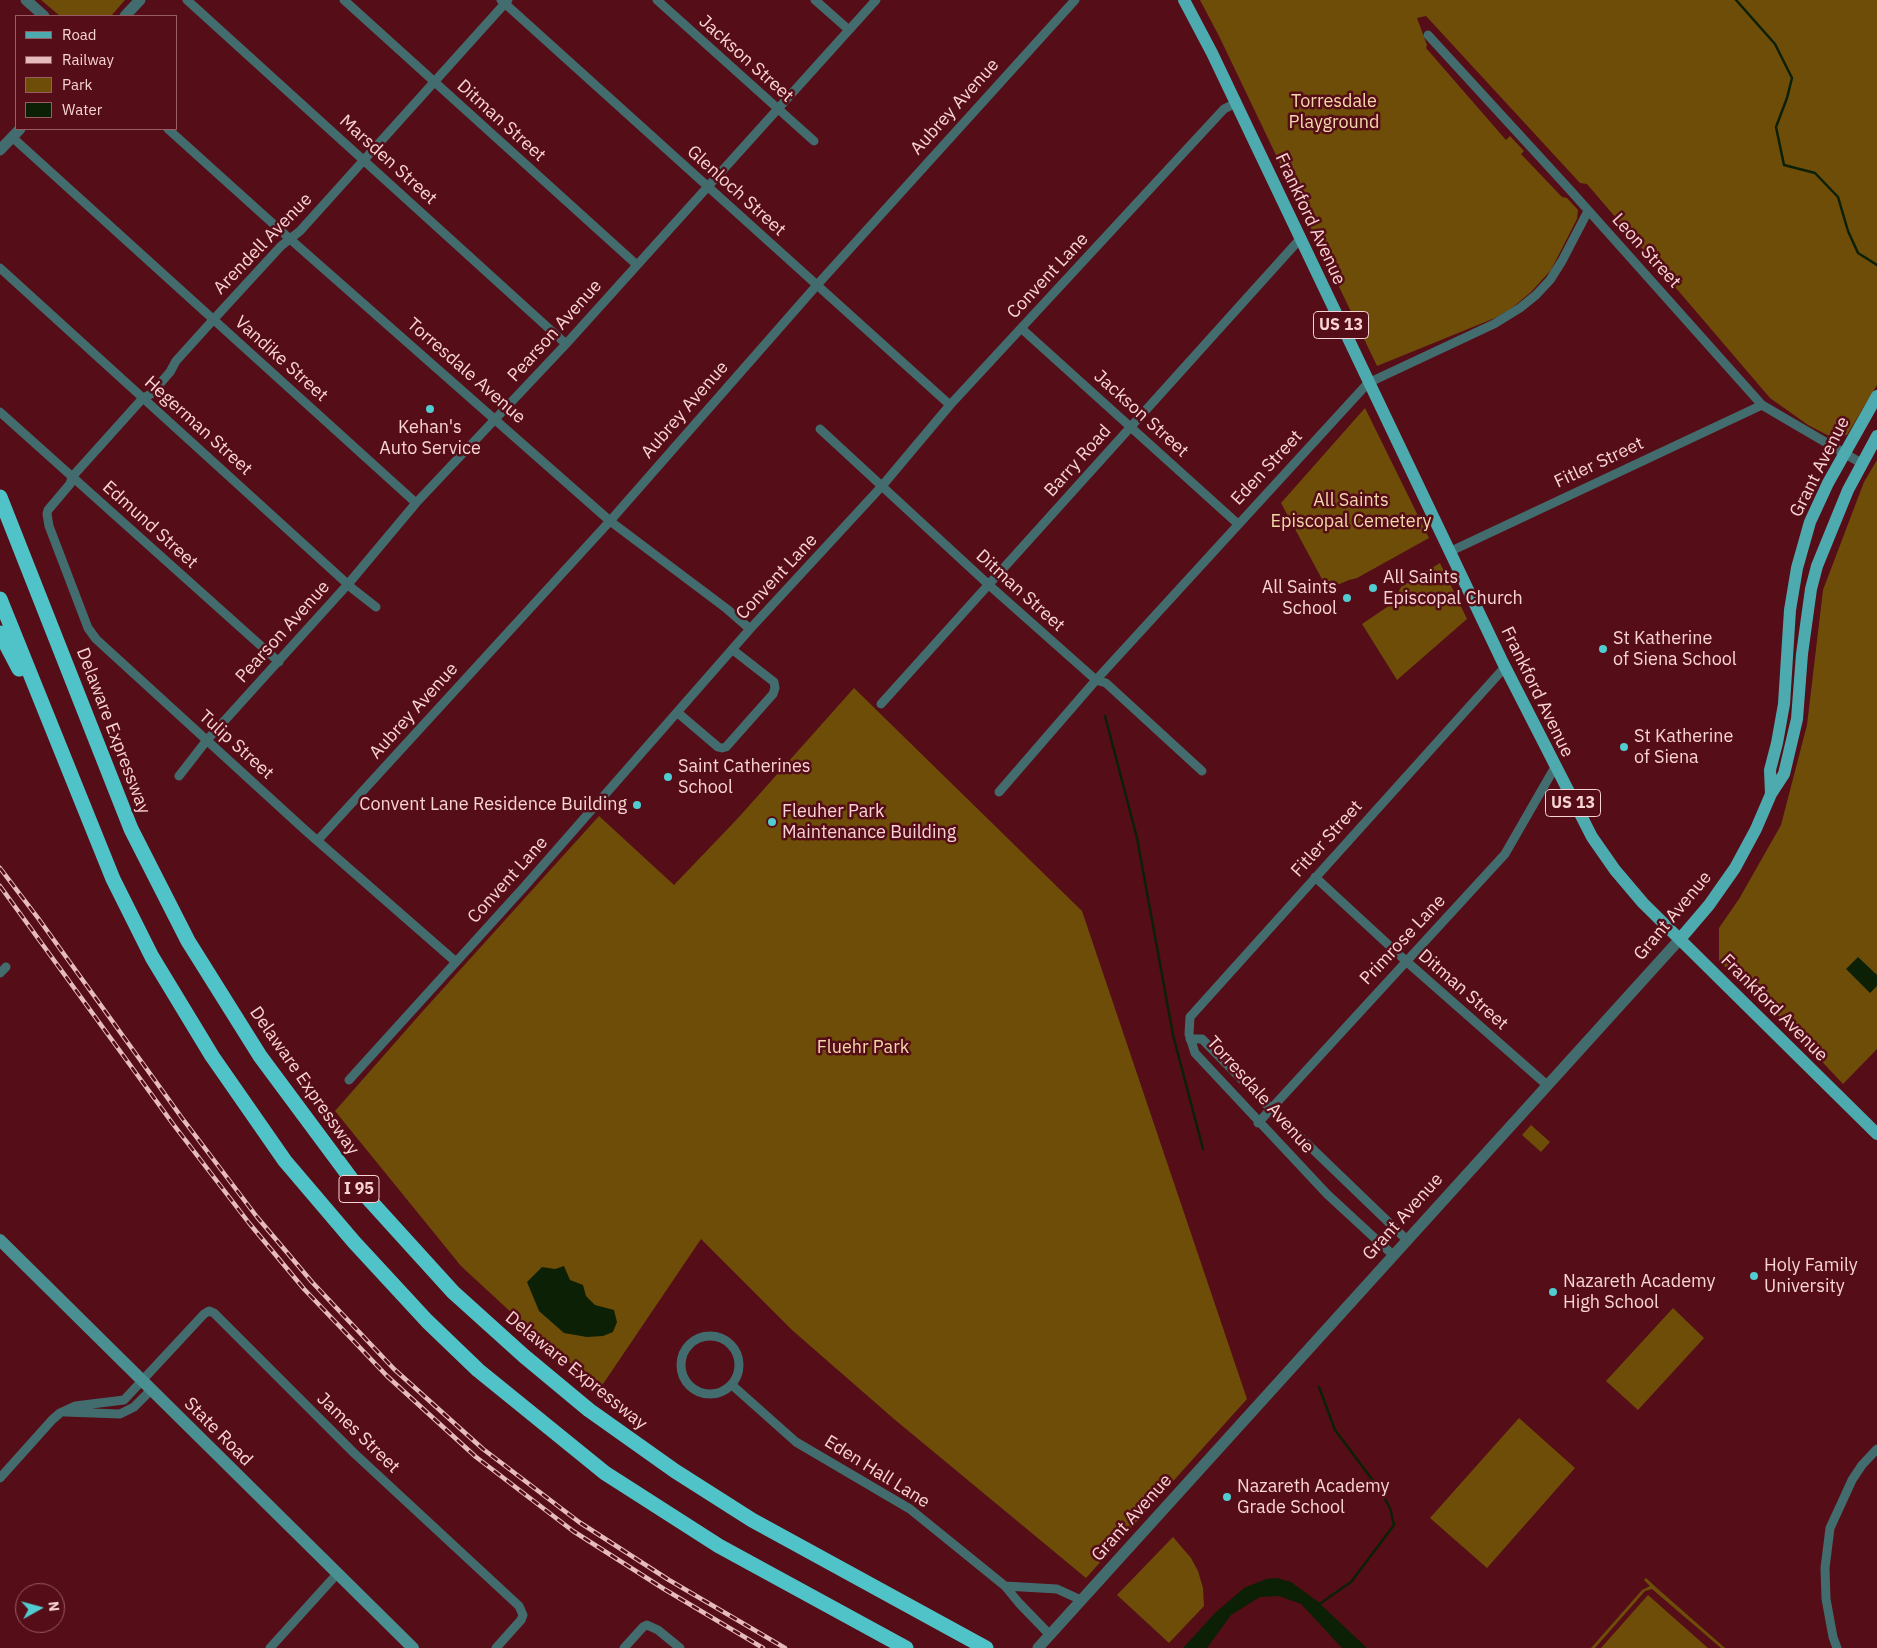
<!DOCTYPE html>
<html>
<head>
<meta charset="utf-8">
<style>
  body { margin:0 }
  #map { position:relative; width:1877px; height:1648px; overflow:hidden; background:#550d17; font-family:"IBM Plex Sans",sans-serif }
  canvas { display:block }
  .legend { position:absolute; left:15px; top:15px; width:162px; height:115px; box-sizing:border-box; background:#550d17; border:1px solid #975d63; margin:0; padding:6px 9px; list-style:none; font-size:15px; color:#f9d4d4 }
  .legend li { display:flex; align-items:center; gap:10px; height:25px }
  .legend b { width:25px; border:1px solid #975d63 }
  .north { position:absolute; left:15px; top:1583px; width:50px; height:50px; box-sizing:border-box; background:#550d17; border:1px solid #975d63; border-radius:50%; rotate:83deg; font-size:14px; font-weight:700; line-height:20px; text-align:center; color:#f9d4d4 }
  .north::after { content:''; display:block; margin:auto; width:18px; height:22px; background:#51ccd1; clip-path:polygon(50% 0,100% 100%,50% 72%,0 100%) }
</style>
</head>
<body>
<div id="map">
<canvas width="1877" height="1648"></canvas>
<ul class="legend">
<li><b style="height:6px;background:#4daaae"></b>Road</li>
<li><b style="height:6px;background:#e5bbbd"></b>Railway</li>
<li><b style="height:14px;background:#6e4d09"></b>Park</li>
<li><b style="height:14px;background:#0c2006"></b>Water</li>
</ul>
<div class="north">N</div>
</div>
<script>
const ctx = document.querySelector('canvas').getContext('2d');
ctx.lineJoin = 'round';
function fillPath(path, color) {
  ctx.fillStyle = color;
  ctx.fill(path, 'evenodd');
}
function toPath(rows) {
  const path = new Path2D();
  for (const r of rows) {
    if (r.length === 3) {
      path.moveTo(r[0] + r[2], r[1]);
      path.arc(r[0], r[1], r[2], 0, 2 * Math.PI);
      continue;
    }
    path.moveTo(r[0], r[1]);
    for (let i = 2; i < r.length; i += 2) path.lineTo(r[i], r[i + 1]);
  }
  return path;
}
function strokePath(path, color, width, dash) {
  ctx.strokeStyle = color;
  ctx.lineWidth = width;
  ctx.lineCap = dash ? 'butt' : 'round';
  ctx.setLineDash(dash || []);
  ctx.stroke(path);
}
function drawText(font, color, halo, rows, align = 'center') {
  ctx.font = font + ' "IBM Plex Sans",sans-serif';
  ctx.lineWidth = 5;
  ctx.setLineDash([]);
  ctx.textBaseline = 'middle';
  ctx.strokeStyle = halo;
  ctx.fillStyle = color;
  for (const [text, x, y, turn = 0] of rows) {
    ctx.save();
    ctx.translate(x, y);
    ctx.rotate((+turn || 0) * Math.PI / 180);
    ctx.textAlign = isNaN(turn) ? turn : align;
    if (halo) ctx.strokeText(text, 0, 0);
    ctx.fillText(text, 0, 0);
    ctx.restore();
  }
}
fillPath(toPath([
  [41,0,125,0,111,16,60,16],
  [1200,0,1877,0,1877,385,1847,435,1833,438,1808,425,1770,398,1587,184,1580,183,1426,16,1417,18,1427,45,1426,48,1506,140,1510,136,1524,151,1521,154,1562,197,1567,198,1578,210,1577,219,1551,270,1531,292,1512,308,1495,318,1377,366,1219,36],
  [1365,408,1429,538,1357,578,1349,580,1335,586,1323,581,1281,503],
  [1877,460,1877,1049,1843,1084,1782,1019,1719,961,1719,928,1739,899,1781,825,1807,725,1823,590,1864,482],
  [1440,563,1467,619,1397,680,1362,624,1393,603,1401,587],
  [854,688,1082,911,1247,1399,1086,1578,894,1419,792,1330,701,1239,601,1387,541,1340,461,1266,335,1111,422,1012,599,816,674,885,739,817],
  [1531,1125,1550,1142,1541,1152,1522,1135],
  [1673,1308,1704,1338,1638,1410,1606,1381],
  [1519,1418,1575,1468,1487,1568,1430,1518],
  [1173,1537,1191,1558,1198,1571,1203,1588,1204,1606,1169,1643,1117,1595],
  [1646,1578,1658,1589,1725,1648,1721,1648,1652,1589,1645,1591,1595,1648,1591,1648,1642,1590,1650,1586,1644,1580],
  [1648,1595,1708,1648,1601,1648]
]), '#6e4d09');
fillPath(toPath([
  [1858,957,1877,975,1877,986,1870,993,1846,969],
  [564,1266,570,1280,583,1285,586,1296,595,1305,614,1310,617,1322,613,1332,603,1336,587,1337,564,1333,539,1311,527,1282,542,1267,555,1269],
  [1277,1578,1291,1582,1317,1601,1367,1648,1342,1648,1301,1604,1279,1596,1260,1597,1231,1615,1207,1648,1183,1648,1215,1613,1244,1588,1266,1579]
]), '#0c2006');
strokePath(toPath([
  [1736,0,1775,44,1792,78,1787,98,1776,127,1784,165,1815,173,1838,197,1848,231,1858,253,1877,265],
  [1105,716,1137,838,1173,1035,1203,1149],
  [1318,1605,1351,1582,1394,1525,1390,1508,1380,1490,1335,1430,1319,1387]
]), '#0c2006', 2.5);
strokePath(toPath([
  [187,0,566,344],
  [344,0,637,265],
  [501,0,950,405],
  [657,0,814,141],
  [815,0,849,30],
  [1428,35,1571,191,1762,405,1861,463],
  [168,129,290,239,610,521,727,609,750,629],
  [12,137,416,503],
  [0,268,353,589,376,607],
  [1022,329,1238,524],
  [0,412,279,662],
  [820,429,989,585,1096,680,1106,683,1202,771],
  [1449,552,1762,405],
  [881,704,1300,239],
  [678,713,718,747,722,748,726,747,773,694,775,688,774,682,733,650],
  [179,776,207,740,349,583,416,503,566,344,876,0],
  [999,792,1096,680,1368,383,1494,324,1520,308,1536,295,1550,280,1562,261,1588,211],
  [318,840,610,521,817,285,1075,0],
  [1315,877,1406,961,1547,1085],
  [456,962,305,830,96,639,88,628,49,526,47,514,48,510,70,484,72,477,143,398,151,394,170,372,176,361,213,320,281,246,300,231,508,0],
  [0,973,6,967],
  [1190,1039,1202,1039,1271,1109,1407,1240],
  [349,1080,524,887,750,629,882,486,950,405,1224,109,1236,103],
  [1258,1123,1505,854,1555,767],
  [1393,1255,1327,1194,1195,1053,1189,1034,1190,1017,1505,667],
  [710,1365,29],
  [732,1385,796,1442,910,1509,1005,1586,1057,1589,1081,1600],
  [65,1412,120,1414,134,1407,151,1390],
  [0,1478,52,1420,60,1413,75,1406,124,1400,204,1314,209,1311,214,1313,354,1453,519,1606,523,1615,521,1620,496,1648],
  [1005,1586,1019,1603,1050,1635],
  [270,1648,337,1574],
  [624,1648,643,1627,647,1625,658,1630,680,1648],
  [1837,1648,1833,1637,1826,1599,1825,1568,1830,1528,1852,1480,1862,1465,1877,1449]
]), '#436c6e', 9);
strokePath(toPath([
  [26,0,44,16],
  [125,16,140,0],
  [0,150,20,129],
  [1038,1648,1680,939]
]), '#436c6e', 11);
strokePath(toPath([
  [0,1240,413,1648]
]), '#4a8f92', 12);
strokePath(toPath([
  [1184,0,1212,53,1503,663,1592,837,1615,870,1643,903,1877,1134],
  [1771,794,1770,770,1777,743,1784,704,1790,610,1797,568,1810,522,1828,483,1877,396],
  [1680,939,1709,905,1735,868,1756,829,1771,794,1784,774,1797,719,1802,654,1811,589,1817,566,1848,490,1877,436]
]), '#4daaae', 12);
strokePath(toPath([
  [0,497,131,829,188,941,260,1056,355,1184,453,1292,524,1356,589,1410,675,1471,752,1520,986,1648],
  [0,599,113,879,152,957,212,1056,285,1161,354,1242,427,1321,478,1370,605,1473,719,1546,906,1648],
  [0,633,19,669]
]), '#4fc3c7', 15);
const rail = toPath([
  [0,868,38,918,182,1118,257,1217,312,1282,394,1369,483,1449,579,1522,669,1580,785,1648],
  [0,886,173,1124,249,1223,304,1289,387,1376,476,1457,573,1531,664,1589,763,1648]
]);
strokePath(rail, '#e5bbbd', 4.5);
strokePath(rail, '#550d17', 2.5, [8]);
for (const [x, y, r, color] of [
  [430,409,5,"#51ccd1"],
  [1373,588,5,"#51ccd1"],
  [1347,598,5,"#51ccd1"],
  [1603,649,5,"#51ccd1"],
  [1624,747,5,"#51ccd1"],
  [668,777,5,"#51ccd1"],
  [637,805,5,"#51ccd1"],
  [772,822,5,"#51ccd1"],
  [1754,1276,5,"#51ccd1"],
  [1553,1292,5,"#51ccd1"],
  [1227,1497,5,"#51ccd1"]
]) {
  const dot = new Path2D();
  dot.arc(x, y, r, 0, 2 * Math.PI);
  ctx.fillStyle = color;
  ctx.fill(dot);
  strokePath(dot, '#550d17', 2);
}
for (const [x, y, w] of [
  [1341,325,55],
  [1573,803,55],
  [359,1189,40]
]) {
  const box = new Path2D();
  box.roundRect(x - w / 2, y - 13.5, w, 27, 4);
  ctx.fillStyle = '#550d17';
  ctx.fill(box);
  strokePath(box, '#f9d4d4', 1);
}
drawText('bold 16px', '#f9d4d4', null, [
  ["US 13",1341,325],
  ["US 13",1573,803],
  ["I 95",359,1189]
]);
drawText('18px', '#f9d4d4', '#550d17', [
  ["Jackson Street",746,59,42],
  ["Aubrey Avenue",955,107,-48],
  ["Ditman Street",501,121,42],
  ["Marsden Street",388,160,42],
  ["Glenloch Street",736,191,42],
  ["Frankford Avenue",1310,219,65],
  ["Arendell Avenue",263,244,-46],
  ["Leon Street",1646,251,48],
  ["Convent Lane",1048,276,-47],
  ["Pearson Avenue",555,331,-48],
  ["Vandike Street",281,359,42],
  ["Torresdale Avenue",466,371,41],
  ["Aubrey Avenue",685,410,-49],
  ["Jackson Street",1141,414,42],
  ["Hegerman Street",198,426,42],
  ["Barry Road",1078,461,-48],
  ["Fitler Street",1599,463,-25],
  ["Grant Avenue",1820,467,-63],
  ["Eden Street",1267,468,-47],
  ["Edmund Street",150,525,42],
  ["Convent Lane",777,577,-47],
  ["Ditman Street",1020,591,42],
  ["Pearson Avenue",283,632,-48],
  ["Frankford Avenue",1537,692,64],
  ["Aubrey Avenue",414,711,-48],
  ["Delaware Expressway",113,731,69],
  ["Tulip Street",236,745,42],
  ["Fitler Street",1327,839,-48],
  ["Convent Lane",508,880,-48],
  ["Grant Avenue",1673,916,-50],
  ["Primrose Lane",1403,940,-47],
  ["Ditman Street",1463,990,41],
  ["Frankford Avenue",1774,1008,45],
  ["Delaware Expressway",304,1081,55],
  ["Torresdale Avenue",1260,1095,48],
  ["Grant Avenue",1403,1217,-48],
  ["Delaware Expressway",576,1371,39],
  ["State Road",218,1432,45],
  ["James Street",358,1433,44],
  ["Eden Hall Lane",877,1472,32],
  ["Grant Avenue",1132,1518,-48]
]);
drawText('18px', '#f4d8ab', '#550d17', [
  ["Torresdale",1334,102],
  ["Playground",1334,123],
  ["All Saints",1351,501],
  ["Episcopal Cemetery",1351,522],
  ["Fluehr Park",863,1048]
]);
drawText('18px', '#f9d4d4', '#550d17', [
  ["Kehan's",430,428,"center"],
  ["Auto Service",430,449,"center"],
  ["All Saints",1383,578],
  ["Episcopal Church",1383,599],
  ["All Saints",1337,588,"right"],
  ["School",1337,609,"right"],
  ["St Katherine",1613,639],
  ["of Siena School",1613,660],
  ["St Katherine",1634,737],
  ["of Siena",1634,758],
  ["Saint Catherines",678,767],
  ["School",678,788],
  ["Convent Lane Residence Building",627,805,"right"],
  ["Fleuher Park",782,812],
  ["Maintenance Building",782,833],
  ["Holy Family",1764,1266],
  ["University",1764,1287],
  ["Nazareth Academy",1563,1282],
  ["High School",1563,1303],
  ["Nazareth Academy",1237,1487],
  ["Grade School",1237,1508]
], 'left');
</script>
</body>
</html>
